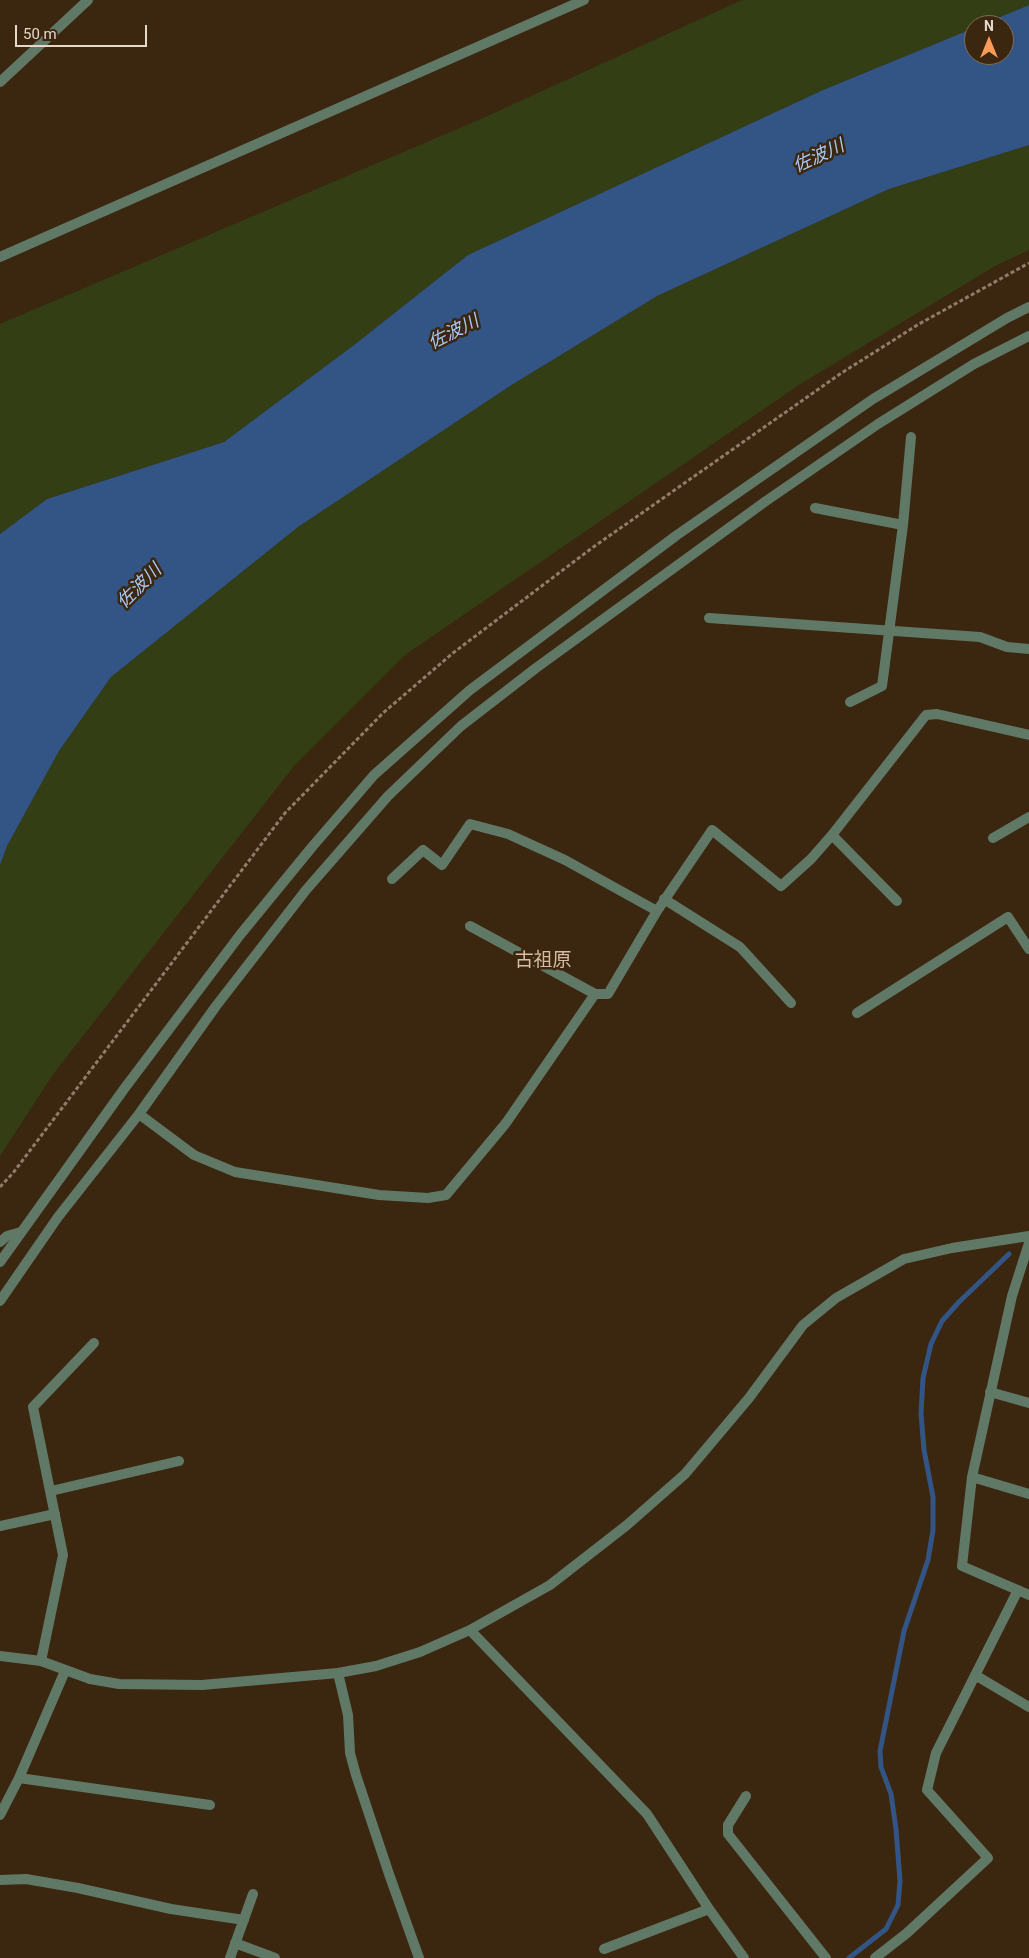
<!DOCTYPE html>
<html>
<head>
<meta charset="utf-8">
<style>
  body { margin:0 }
  #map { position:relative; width:1029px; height:1958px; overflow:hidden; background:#3b260f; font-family:Roboto,sans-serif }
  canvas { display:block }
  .north { position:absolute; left:964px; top:15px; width:50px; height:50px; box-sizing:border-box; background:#3b260f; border:1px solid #7f6d5a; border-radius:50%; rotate:0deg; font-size:14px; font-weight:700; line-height:20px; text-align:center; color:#e5d7ca }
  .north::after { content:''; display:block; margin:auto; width:18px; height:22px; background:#fe9b58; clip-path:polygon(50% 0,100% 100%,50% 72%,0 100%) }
  .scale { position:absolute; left:15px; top:25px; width:132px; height:22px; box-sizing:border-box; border:2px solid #e5d7ca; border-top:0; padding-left:6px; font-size:15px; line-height:18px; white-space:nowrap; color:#e5d7ca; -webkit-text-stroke:4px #3b260f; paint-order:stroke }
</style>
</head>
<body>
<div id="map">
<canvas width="1029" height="1958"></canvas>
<div class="north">N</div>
<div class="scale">50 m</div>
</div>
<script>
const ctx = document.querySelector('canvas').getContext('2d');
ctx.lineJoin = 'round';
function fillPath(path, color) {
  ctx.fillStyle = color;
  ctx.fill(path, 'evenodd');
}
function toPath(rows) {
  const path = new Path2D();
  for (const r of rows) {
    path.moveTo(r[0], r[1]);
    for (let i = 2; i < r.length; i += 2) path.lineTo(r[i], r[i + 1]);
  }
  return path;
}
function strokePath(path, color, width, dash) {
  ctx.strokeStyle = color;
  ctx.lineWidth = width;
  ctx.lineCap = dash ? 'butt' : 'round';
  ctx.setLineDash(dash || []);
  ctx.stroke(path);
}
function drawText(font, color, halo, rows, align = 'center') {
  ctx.font = font + ' Roboto,"Noto Sans JP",sans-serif';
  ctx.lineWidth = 5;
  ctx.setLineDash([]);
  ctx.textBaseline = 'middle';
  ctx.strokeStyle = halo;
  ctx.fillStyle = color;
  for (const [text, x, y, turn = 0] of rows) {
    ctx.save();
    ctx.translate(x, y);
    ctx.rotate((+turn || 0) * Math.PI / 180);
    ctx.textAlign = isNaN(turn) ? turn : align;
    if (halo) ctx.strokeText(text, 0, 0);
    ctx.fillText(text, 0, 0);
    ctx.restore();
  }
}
fillPath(toPath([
  [742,0,1029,0,1029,5,981,25,974,25,974,28,823,90,468,255,354,345,224,442,47,499,0,534,0,324,483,118],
  [1029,145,1029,250,995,266,799,385,405,655,294,766,54,1073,0,1156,0,865,7,846,59,751,111,677,298,527,510,386,657,296,889,189]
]), '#333e15');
fillPath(toPath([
  [1029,5,1029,145,889,189,657,296,510,386,298,527,111,677,59,751,7,846,0,865,0,534,47,499,224,442,354,345,468,255,823,90,974,28,974,55,1004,55,1004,25,981,25]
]), '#325586');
strokePath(toPath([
  [849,1958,886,1929,898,1905,900,1881,896,1829,891,1794,881,1767,880,1751,904,1631,928,1560,933,1530,933,1497,924,1450,921,1414,923,1378,931,1344,942,1321,959,1302,1009,1254]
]), '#325586', 5);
strokePath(toPath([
  [0,1187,13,1173,285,813,383,713,453,653,592,548,840,374,919,324,1029,263]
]), '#8f7d6b', 3, [4, 2.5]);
strokePath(toPath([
  [0,1242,7,1236,21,1232],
  [51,1491,179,1461],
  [0,1526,55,1514],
  [41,1661,63,1555,33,1407,94,1343]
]), '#607967', 10);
strokePath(toPath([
  [0,82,88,0],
  [0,257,584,0],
  [815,508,903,525],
  [709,618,980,637,1007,647,1029,649],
  [850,702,882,686,903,525,911,437],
  [832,835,897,901],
  [993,838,1029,817],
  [392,879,423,850,442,865,470,824,508,834,565,860,657,911],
  [664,899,740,947,791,1003],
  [470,926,595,994,608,994,657,911,712,830,781,886,811,859,832,835,926,715,937,714,1029,735],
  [857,1013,1008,917,1029,949],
  [139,1114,194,1155,235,1172,379,1195,428,1198,446,1195,506,1123,595,994],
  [1029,1243,1012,1296,972,1477,962,1566,1029,1595],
  [0,1262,124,1089,240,935,312,847,374,775,470,690,677,535,873,399,1007,318,1029,307],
  [0,1301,58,1217,139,1114,216,1006,306,890,388,796,461,726,536,668,766,501,878,424,974,364,1029,336],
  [990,1392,1029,1403],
  [972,1477,1029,1494],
  [470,1630,647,1814,709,1909,744,1958],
  [0,1656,41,1661,90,1679,119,1684,202,1685,338,1673,376,1666,420,1652,470,1630,550,1585,627,1525,685,1474,749,1398,803,1325,836,1298,904,1259,952,1248,1029,1236],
  [338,1673,348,1715,350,1753,356,1775,389,1874,419,1958],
  [975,1675,1029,1707],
  [19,1778,210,1805],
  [746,1796,728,1825,728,1834,826,1958],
  [0,1815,19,1778,65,1671],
  [0,1880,26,1879,78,1888,171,1909,244,1920],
  [235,1943,275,1958],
  [604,1949,709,1909],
  [230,1958,253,1894],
  [875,1958,907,1933,988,1858,927,1790,936,1753,1018,1590]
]), '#607967', 10);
drawText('italic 18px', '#a8c9f5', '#3b260f', [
  ["佐波川",819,157,-25],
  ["佐波川",454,333,-27],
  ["佐波川",140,587,-45]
]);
drawText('19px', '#d8bca2', '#3b260f', [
  ["古祖原",543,961]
]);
</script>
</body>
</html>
